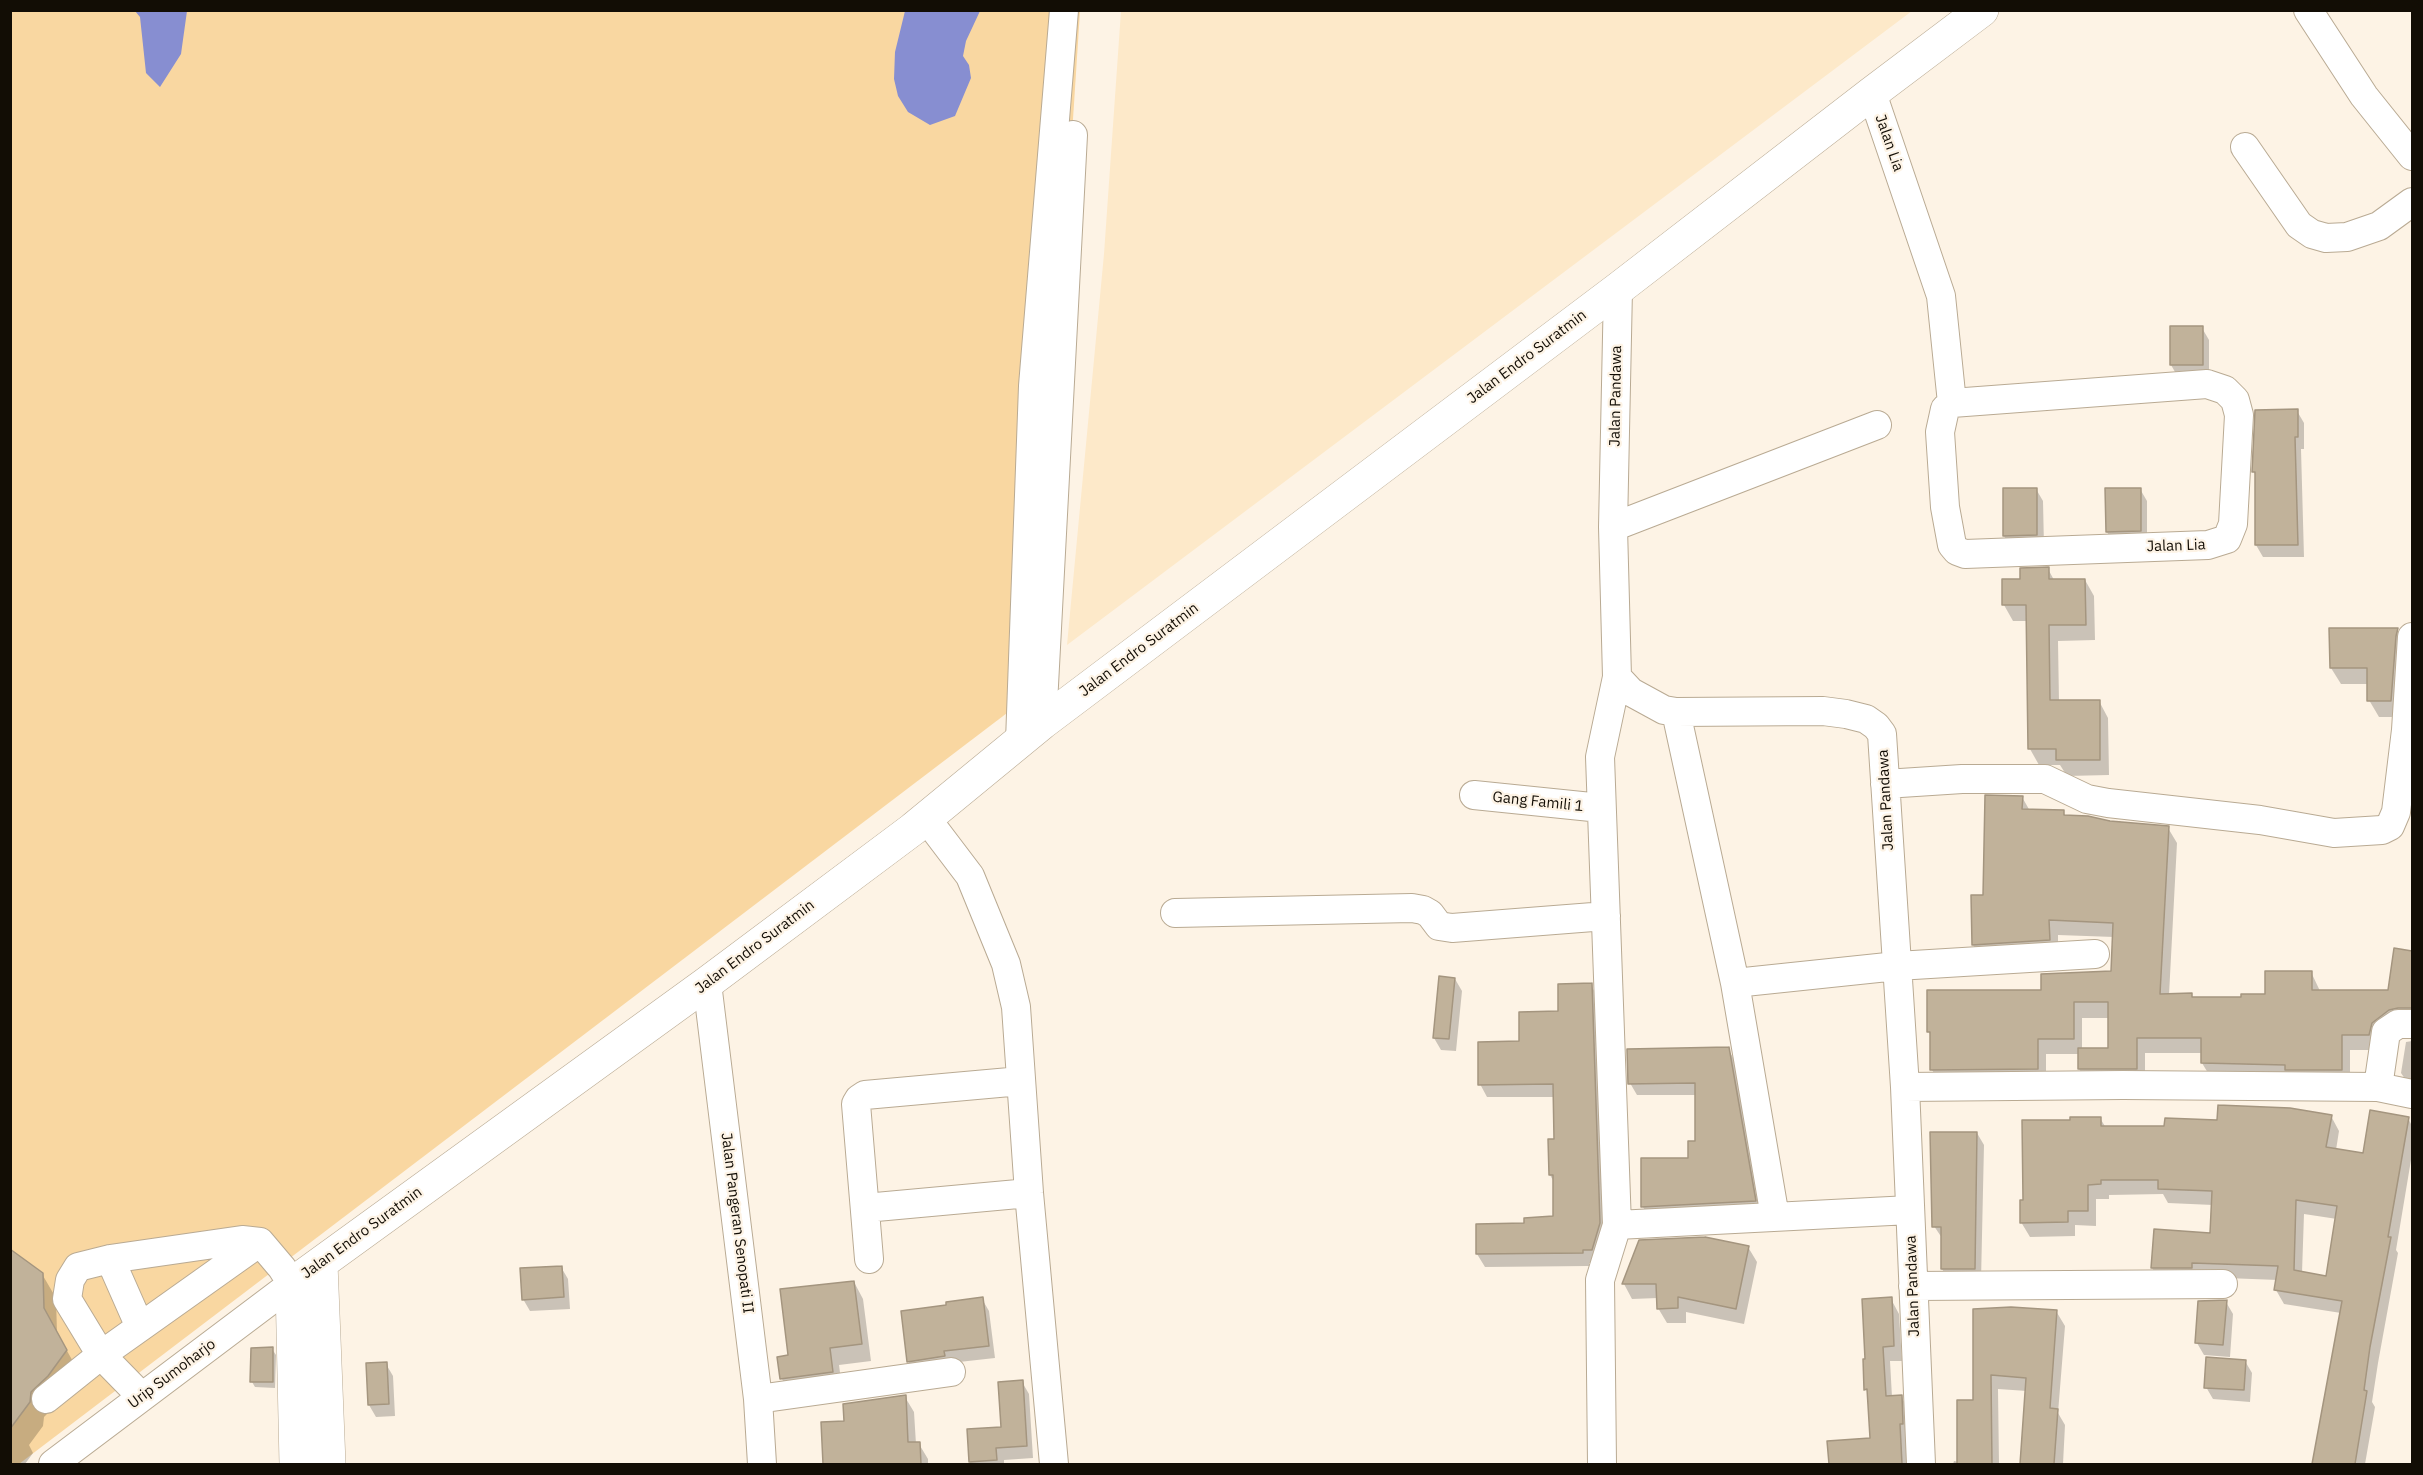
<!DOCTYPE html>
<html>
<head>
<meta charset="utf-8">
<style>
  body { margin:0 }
  #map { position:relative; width:2423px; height:1475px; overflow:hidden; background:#fdf3e5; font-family:"IBM Plex Sans",sans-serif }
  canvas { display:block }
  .frame { position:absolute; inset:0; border:12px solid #120d05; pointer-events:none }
</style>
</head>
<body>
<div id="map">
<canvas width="2423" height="1475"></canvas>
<div class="frame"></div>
</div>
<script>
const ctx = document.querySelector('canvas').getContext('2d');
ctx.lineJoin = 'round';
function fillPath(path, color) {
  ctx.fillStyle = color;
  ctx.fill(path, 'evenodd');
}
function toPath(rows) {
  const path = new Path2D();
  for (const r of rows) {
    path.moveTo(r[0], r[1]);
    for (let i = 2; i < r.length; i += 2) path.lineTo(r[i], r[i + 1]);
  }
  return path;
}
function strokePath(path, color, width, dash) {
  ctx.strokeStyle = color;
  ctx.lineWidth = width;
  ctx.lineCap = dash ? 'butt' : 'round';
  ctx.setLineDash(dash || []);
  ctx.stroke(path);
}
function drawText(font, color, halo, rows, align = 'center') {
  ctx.font = font + ' "IBM Plex Sans",sans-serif';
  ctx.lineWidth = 4.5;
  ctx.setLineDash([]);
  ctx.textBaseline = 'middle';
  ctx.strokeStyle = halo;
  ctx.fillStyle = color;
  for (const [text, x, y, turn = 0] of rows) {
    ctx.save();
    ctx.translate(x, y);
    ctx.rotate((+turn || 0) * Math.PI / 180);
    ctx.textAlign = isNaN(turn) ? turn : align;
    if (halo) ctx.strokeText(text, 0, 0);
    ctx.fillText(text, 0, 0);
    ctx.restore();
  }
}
fillPath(toPath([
  [1121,11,1121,10,1912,11,1067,645,1104,254]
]), '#fde9c9');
fillPath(toPath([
  [10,11,1080,11,1036,691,19,1464,10,1464]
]), '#f9d7a1');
fillPath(toPath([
  [135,11,187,11,181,54,160,87,146,73,140,17],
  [905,11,980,11,966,41,963,56,969,65,971,78,955,116,930,125,908,112,898,96,894,79,895,52]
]), '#878ed1');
fillPath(toPath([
  [2171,328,2202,328,2209,340,2209,377,2178,377,2171,365],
  [2297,411,2304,423,2304,449,2301,449,2304,557,2263,557,2256,545,2256,476,2254,472],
  [2036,489,2043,501,2044,547,2011,548,2004,536],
  [2140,489,2147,501,2147,543,2114,544,2107,532],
  [2048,569,2054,580,2085,580,2094,596,2095,640,2058,641,2059,702,2099,701,2108,718,2109,775,2067,776,2060,765,2039,765,2030,749,2028,621,2013,621,2004,605,2021,580],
  [2397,630,2407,646,2400,717,2379,717,2369,700,2369,684,2341,684,2331,668],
  [2022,797,2030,811,2063,812,2066,817,2168,828,2177,843,2169,995,2193,998,2243,999,2266,996,2311,972,2320,991,2389,991,2395,950,2412,953,2412,1024,2377,1050,2350,1050,2350,1085,2211,1078,2202,1063,2202,1053,2145,1053,2145,1084,2088,1084,2079,1069,2079,1054,2046,1054,2046,1084,1941,1085,1932,1070,1931,1036,1928,1031,2042,992,2113,972,2114,937,2058,935,2058,955,1982,960,1973,945,1985,897],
  [2082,1018,2109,1018,2109,1050,2082,1050],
  [1455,979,1462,991,1456,1051,1441,1050,1434,1038],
  [1591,985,1598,998,1607,1237,1599,1262,1589,1263,1589,1266,1485,1267,1477,1254,1526,1224,1555,1217,1554,1182,1550,1175,1555,1140,1554,1097,1487,1097,1480,1084,1521,1043],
  [2412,1041,2412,1089,2401,1073,2406,1042],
  [1728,1049,1735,1061,1761,1213,1650,1219,1643,1207,1690,1159,1697,1142,1696,1095,1637,1095,1630,1083],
  [2331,1116,2339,1131,2336,1150,2364,1155,2408,1118,2412,1126,2412,1154,2396,1250,2398,1253,2378,1363,2372,1402,2375,1407,2365,1464,2314,1464,2341,1313,2284,1304,2276,1290,2278,1280,2200,1277,2161,1282,2152,1268,2212,1235,2213,1205,2168,1203,2163,1194,2109,1195,2109,1199,2096,1199,2096,1226,2075,1225,2075,1236,2030,1237,2021,1222,2024,1202,2071,1122,2100,1118,2106,1128,2166,1127,2219,1122],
  [2304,1214,2337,1219,2327,1277,2302,1273],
  [1977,1133,1984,1145,1981,1281,1949,1281,1942,1269,1942,1238,1934,1226],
  [1640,1242,1748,1247,1757,1262,1744,1324,1686,1312,1686,1323,1667,1323,1658,1308,1658,1298,1632,1299,1624,1284],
  [10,1251,42,1274,56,1298,57,1333,80,1374,61,1400,44,1417,43,1426,29,1445,33,1453,25,1464,10,1464],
  [561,1267,568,1279,570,1309,530,1311,523,1299],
  [854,1282,863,1299,871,1361,839,1365,842,1388,791,1395,782,1379,789,1357],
  [982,1299,989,1311,995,1358,950,1363,915,1373,908,1361,948,1307],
  [1891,1299,1899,1314,1902,1361,1890,1361,1892,1397,1901,1396,1909,1411,1909,1464,1830,1464,1829,1442,1871,1440,1869,1394,1866,1389,1867,1360],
  [2226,1302,2233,1314,2230,1357,2204,1355,2197,1343],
  [1974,1310,2056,1311,2065,1326,2058,1413,2065,1425,2063,1464,2022,1464,2027,1391,1998,1389,1999,1464,1953,1464,1954,1461,1959,1462,1975,1402],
  [272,1349,276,1355,275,1388,255,1387,252,1382],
  [2245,1361,2252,1373,2250,1402,2213,1399,2206,1387],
  [386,1364,393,1376,395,1416,376,1417,369,1405],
  [1022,1382,1029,1394,1033,1458,1004,1460,1004,1464,970,1464,968,1430,1003,1428],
  [905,1397,914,1412,916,1444,919,1444,928,1459,928,1464,824,1464,822,1423,845,1422]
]), '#0003');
const building = toPath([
  [2170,326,2203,326,2203,365,2170,365,2170,326],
  [2298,409,2298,437,2295,437,2298,545,2255,545,2255,472,2252,472,2255,410,2298,409],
  [2003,488,2037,488,2037,535,2003,536,2003,488],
  [2105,488,2141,488,2141,531,2106,532,2105,488],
  [2049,567,2049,579,2085,579,2086,625,2049,625,2050,700,2100,700,2100,760,2056,760,2056,749,2028,749,2026,605,2002,605,2002,579,2020,579,2020,568,2049,567],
  [2329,628,2398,628,2396,636,2391,701,2367,701,2367,668,2330,668,2329,628],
  [1985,795,2023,796,2022,809,2064,810,2064,815,2088,816,2110,821,2169,826,2160,994,2192,993,2192,997,2241,997,2241,994,2265,994,2265,971,2312,971,2312,990,2388,990,2394,948,2412,951,2412,1008,2398,1008,2389,1010,2372,1023,2369,1035,2342,1035,2342,1070,2285,1070,2285,1065,2201,1063,2201,1038,2137,1038,2137,1069,2078,1069,2078,1048,2108,1048,2108,1002,2074,1002,2074,1039,2038,1039,2038,1069,1930,1070,1930,1032,1927,1032,1927,990,2041,990,2041,974,2111,971,2113,923,2049,920,2050,940,1972,945,1971,895,1983,895,1985,795],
  [1439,976,1455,978,1449,1039,1433,1038,1439,976],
  [1592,983,1600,1223,1592,1250,1583,1250,1583,1253,1476,1254,1476,1224,1524,1223,1524,1218,1553,1216,1553,1175,1549,1175,1548,1139,1554,1139,1553,1084,1478,1085,1478,1042,1519,1041,1519,1012,1558,1011,1558,984,1592,983],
  [1729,1047,1756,1201,1641,1207,1641,1158,1688,1158,1688,1141,1695,1141,1695,1083,1628,1084,1627,1049,1729,1047],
  [2218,1105,2290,1108,2332,1115,2326,1147,2363,1153,2370,1110,2409,1117,2388,1237,2391,1237,2370,1347,2364,1390,2367,1391,2355,1464,2312,1464,2342,1301,2274,1290,2278,1266,2192,1263,2192,1268,2151,1268,2154,1229,2210,1233,2212,1191,2158,1189,2158,1180,2101,1180,2101,1184,2088,1185,2088,1211,2068,1211,2068,1222,2020,1223,2020,1200,2023,1200,2022,1120,2070,1120,2070,1117,2101,1117,2101,1126,2164,1126,2165,1118,2217,1120,2218,1105],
  [2296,1200,2337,1206,2326,1276,2294,1270,2296,1200],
  [1930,1132,1977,1132,1975,1269,1941,1269,1941,1227,1932,1227,1930,1132],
  [1705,1237,1749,1246,1736,1309,1678,1297,1678,1308,1657,1309,1656,1284,1622,1284,1639,1240,1705,1237],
  [10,1249,43,1273,44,1308,67,1350,48,1376,31,1392,30,1402,10,1429,10,1249],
  [562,1266,564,1297,522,1300,520,1268,562,1266],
  [854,1281,862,1344,830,1348,833,1372,780,1379,777,1357,788,1355,780,1289,854,1281],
  [983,1297,989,1346,944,1351,945,1356,907,1362,901,1311,946,1305,946,1302,983,1297],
  [1892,1297,1894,1346,1883,1347,1886,1396,1902,1395,1903,1424,1900,1424,1902,1464,1829,1464,1827,1441,1870,1438,1867,1389,1864,1390,1863,1359,1865,1359,1862,1299,1892,1297],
  [2227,1300,2223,1345,2195,1343,2198,1301,2227,1300],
  [2011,1307,2057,1310,2050,1408,2058,1409,2054,1464,2020,1464,2026,1378,1991,1375,1992,1464,1957,1464,1957,1400,1973,1400,1973,1309,2011,1307],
  [273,1347,273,1382,250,1382,251,1348,273,1347],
  [2206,1357,2246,1360,2244,1390,2204,1388,2206,1357],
  [387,1362,389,1404,368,1405,366,1363,387,1362],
  [1023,1380,1027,1446,996,1448,997,1460,969,1462,967,1429,1001,1427,998,1382,1023,1380],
  [906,1395,908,1442,920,1442,921,1464,823,1464,821,1422,844,1421,843,1404,906,1395]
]);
fillPath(building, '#c1b29a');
strokePath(building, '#a4957f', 1.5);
const minor = toPath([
  [2308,10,2364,96,2412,156],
  [1872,93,1941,296,1952,403],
  [2245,147,2299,225,2312,234,2326,238,2347,237,2379,226,2412,202],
  [1618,289,1613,527,1617,677,1631,692,1664,710,1676,712,1823,711,1846,714,1866,719,1876,726,1882,734,1905,1087,1921,1464],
  [2207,384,2225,390,2235,400,2239,415,2233,524,2227,539,2208,545,1965,554,1957,551,1952,545,1945,507,1940,432,1945,409,1952,403,2207,384],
  [1613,527,1877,425],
  [1676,712,1735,983,1775,1217],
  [1042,723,1073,135],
  [1020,741,1033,386,1064,10],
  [1885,784,1962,779,2045,779,2087,799,2108,803,2260,820,2334,833,2382,830,2390,826,2396,812,2406,730,2412,637],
  [1474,795,1601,808],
  [926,818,970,876,1006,964,1016,1007,1029,1193,1054,1464],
  [1175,913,1412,908,1423,910,1430,914,1439,926,1452,928,1606,916],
  [707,983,758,1399,762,1464],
  [1735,983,1897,966,2095,954],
  [1905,1087,2123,1085,2378,1087,2386,1032,2398,1024,2412,1024],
  [2378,1087,2412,1094],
  [865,1208,1029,1193],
  [1617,1225,1910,1210],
  [110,1259,140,1327],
  [869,1259,856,1104,859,1099,865,1095,1021,1081],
  [1913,1286,2223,1284],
  [46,1399,101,1355,260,1242],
  [758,1399,951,1372],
  [53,1464,292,1284,282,1268,260,1242,242,1240,110,1259,78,1267,70,1280,67,1299,101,1355,142,1397],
  [1602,1464,1600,1280,1617,1225,1600,757,1617,677]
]);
const major = toPath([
  [321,1264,329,1464],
  [296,1464,292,1284,707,983,913,829,1042,723,1618,289,1872,93,1982,10]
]);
strokePath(minor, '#b9aa93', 30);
strokePath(major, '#b9aa93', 34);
strokePath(minor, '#fff', 28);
strokePath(major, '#fff', 33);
drawText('15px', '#120d05', '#fdf3e5', [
  ["Jalan Lia",1889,143,71],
  ["Jalan Endro Suratmin",1527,357,-37],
  ["Jalan Pandawa",1616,396,-89],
  ["Jalan Lia",2176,546,-2],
  ["Jalan Endro Suratmin",1139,650,-37],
  ["Jalan Pandawa",1886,800,-93],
  ["Gang Famili 1",1538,802,6],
  ["Jalan Endro Suratmin",755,947,-37],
  ["Jalan Pangeran Senopati II",737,1223,83],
  ["Jalan Endro Suratmin",362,1233,-36],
  ["Jalan Pandawa",1913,1286,-92],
  ["Urip Sumoharjo",172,1374,-37]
]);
</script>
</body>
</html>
